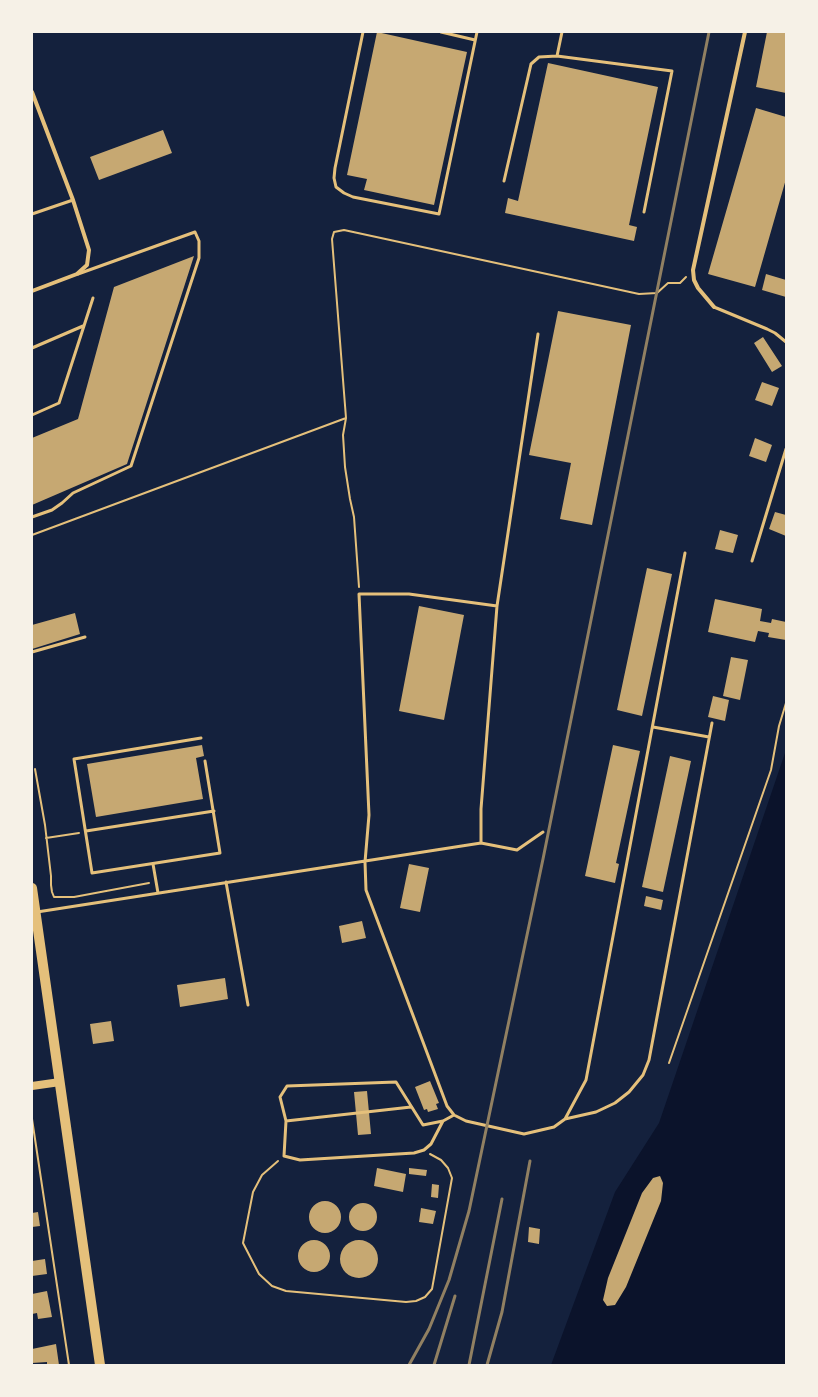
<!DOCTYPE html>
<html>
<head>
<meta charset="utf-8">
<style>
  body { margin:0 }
  #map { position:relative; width:818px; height:1397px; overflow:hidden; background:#14213d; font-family:"DejaVu Sans",sans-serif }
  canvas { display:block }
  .frame { position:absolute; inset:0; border:33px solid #f6f1e7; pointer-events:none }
</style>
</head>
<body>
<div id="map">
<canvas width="818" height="1397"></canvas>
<div class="frame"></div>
</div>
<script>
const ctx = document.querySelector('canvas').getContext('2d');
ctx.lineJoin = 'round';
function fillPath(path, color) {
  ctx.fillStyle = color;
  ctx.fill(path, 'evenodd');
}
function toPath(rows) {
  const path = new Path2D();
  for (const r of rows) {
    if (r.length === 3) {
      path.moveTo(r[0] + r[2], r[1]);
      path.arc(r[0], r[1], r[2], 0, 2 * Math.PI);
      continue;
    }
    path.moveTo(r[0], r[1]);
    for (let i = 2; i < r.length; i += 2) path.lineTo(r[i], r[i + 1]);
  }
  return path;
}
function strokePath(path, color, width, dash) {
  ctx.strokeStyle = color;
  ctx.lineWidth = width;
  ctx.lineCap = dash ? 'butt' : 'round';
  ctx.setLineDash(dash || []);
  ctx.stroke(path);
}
fillPath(toPath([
  [786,750,786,1365,551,1365,615,1192,659,1123]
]), '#0b132b');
fillPath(toPath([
  [377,32,467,52,434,205,364,190,367,179,347,175],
  [767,32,786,32,786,93,756,87],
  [548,63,658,87,629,225,637,227,634,241,505,213,508,198,518,201],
  [756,108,786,117,786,179,755,287,708,274],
  [163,130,172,153,99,180,90,157],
  [194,256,127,464,32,505,32,438,78,419,114,287],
  [766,274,786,280,786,297,762,290],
  [558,311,631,325,592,525,560,519,571,463,529,455],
  [763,337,782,366,772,372,754,343],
  [762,382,779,388,772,406,755,400],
  [755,438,772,445,766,462,749,456],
  [775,512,786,515,786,536,769,529],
  [720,530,738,535,733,553,715,549],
  [647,568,672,574,642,716,617,710],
  [715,599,762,609,760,621,771,623,772,619,786,622,786,640,768,637,769,633,758,631,755,642,708,632],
  [419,606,464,615,444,720,399,711],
  [75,613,80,634,32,649,32,625],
  [731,657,748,660,740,700,723,696],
  [713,696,729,700,725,721,708,717],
  [202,745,204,756,196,758,203,799,96,817,87,764],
  [613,745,640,751,616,863,619,864,615,883,585,876],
  [670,756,691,761,663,892,642,887],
  [409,864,429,868,420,912,400,908],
  [646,896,663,900,661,910,644,906],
  [362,921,366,938,342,943,339,926],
  [225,978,228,999,180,1007,177,985],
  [111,1021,114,1041,93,1044,90,1024],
  [430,1081,439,1103,436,1104,438,1109,428,1112,427,1109,424,1110,415,1087],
  [367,1091,371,1134,358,1135,354,1092],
  [377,1168,406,1174,403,1192,374,1186],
  [409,1168,427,1170,426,1176,409,1174],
  [660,1176,663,1183,661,1201,626,1287,615,1305,607,1306,603,1300,608,1278,642,1193,653,1178],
  [432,1184,439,1185,438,1198,431,1197],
  [325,1217,16],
  [363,1217,14],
  [421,1208,436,1211,433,1224,419,1222],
  [38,1212,40,1226,32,1227,32,1213],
  [529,1227,540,1229,539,1244,528,1242],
  [359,1259,19],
  [314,1256,16],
  [45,1259,47,1274,32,1276,32,1261],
  [47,1291,52,1317,38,1319,37,1313,32,1314,32,1294],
  [56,1344,59,1365,47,1365,47,1362,32,1363,32,1349]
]), '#c6a872');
strokePath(toPath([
  [346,418,343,435,345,467,350,499,354,517,359,587],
  [32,535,346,418,332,239,334,232,344,230,639,294,657,293,668,283,680,283,686,277],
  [35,769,45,825,51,876,51,885,52,892,54,897,74,897,149,883],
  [46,838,79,833],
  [669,1063,771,770,779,726,786,703],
  [32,1119,69,1365],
  [278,1161,262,1175,253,1192,243,1243,259,1274,272,1286,286,1291,406,1302,416,1301,425,1297,432,1289,452,1178,448,1168,441,1160,430,1154]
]), '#e5c07b', 2);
strokePath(toPath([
  [363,32,335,168,334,178,336,187,344,193,353,197,439,214,477,32],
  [441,32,475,40],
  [557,56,562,32],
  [504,181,531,64,539,57,557,56,672,71,644,212],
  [32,214,73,200],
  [714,307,767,329,775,333,786,342],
  [32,348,83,326],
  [32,415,59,403,93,298],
  [32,517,52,510,62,503,73,493,131,466,199,258,199,241,195,232,78,274],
  [752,561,786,449],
  [497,606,409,594,359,594,369,815,365,862,366,890,447,1106,454,1115,466,1121,524,1134,554,1127,565,1119,586,1080,685,553],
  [32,652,85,637],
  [653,727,709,737],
  [201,738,74,759,92,873,220,853,205,761],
  [86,831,214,811],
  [481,843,481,809,497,606,538,334],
  [153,864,158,893],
  [226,882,248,1005],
  [37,912,481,843,517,850,543,832],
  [565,1119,596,1112,615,1103,629,1092,643,1075,649,1060,712,723],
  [286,1121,411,1107],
  [443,1121,423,1125,396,1082,287,1086,280,1097,286,1121,284,1156,300,1160,414,1153,424,1150,431,1144,443,1121,454,1115]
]), '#e5c07b', 3);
strokePath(toPath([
  [32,92,73,200,89,250,87,265,77,274,32,291],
  [714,307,698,288,694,280,693,270,745,32]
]), '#e5c07b', 4);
strokePath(toPath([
  [32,1086,60,1082]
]), '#e5c07b', 8);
strokePath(toPath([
  [32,888,100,1365]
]), '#e5c07b', 10);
strokePath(toPath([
  [409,1365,429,1329,449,1280,469,1211,543,859,709,32],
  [434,1365,455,1296],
  [469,1365,502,1199],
  [487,1365,502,1312,530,1161]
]), '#918062', 3);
</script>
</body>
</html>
